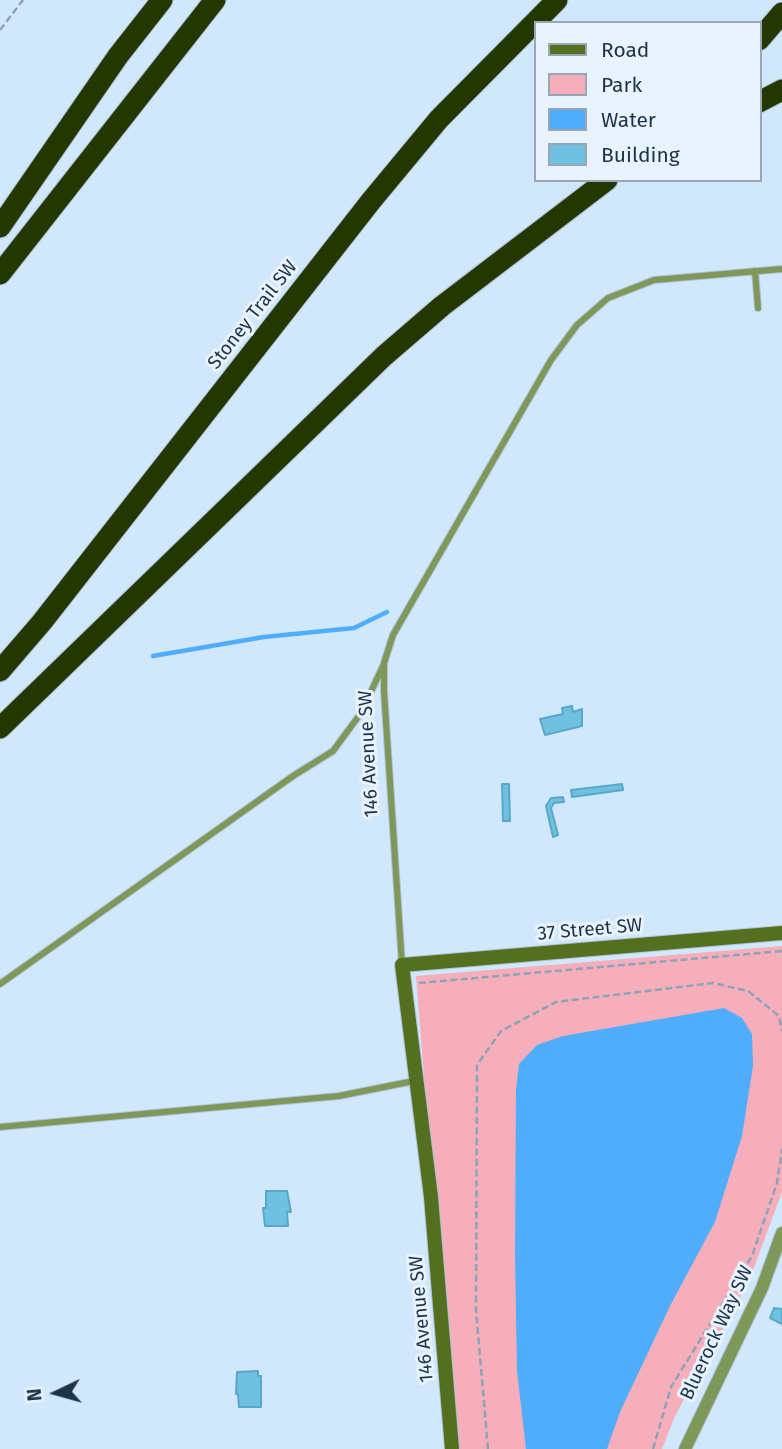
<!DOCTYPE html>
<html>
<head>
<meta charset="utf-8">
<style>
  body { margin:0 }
  #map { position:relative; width:782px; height:1449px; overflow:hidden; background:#d1e7fc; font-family:"Fira Sans",sans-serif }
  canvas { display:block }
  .legend { position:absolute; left:534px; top:21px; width:228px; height:161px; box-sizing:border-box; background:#e8f3fe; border:2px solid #97a7b5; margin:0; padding:9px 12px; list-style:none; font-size:21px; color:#1d3448 }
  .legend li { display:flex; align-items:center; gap:14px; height:35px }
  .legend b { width:35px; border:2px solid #97a7b5 }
  .north { position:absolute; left:21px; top:1358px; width:70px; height:70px; -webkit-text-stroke:5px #e8f3fe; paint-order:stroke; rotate:265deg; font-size:19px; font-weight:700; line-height:28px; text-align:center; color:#1d3448 }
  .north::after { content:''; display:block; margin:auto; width:24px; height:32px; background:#1d3448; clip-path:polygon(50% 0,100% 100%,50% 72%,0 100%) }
</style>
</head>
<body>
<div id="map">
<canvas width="782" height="1449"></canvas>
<ul class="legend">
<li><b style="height:9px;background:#536f1f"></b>Road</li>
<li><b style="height:19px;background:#f6aebb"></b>Park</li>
<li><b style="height:19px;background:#50adfb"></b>Water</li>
<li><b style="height:19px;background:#6fc0e1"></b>Building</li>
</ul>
<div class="north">N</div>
</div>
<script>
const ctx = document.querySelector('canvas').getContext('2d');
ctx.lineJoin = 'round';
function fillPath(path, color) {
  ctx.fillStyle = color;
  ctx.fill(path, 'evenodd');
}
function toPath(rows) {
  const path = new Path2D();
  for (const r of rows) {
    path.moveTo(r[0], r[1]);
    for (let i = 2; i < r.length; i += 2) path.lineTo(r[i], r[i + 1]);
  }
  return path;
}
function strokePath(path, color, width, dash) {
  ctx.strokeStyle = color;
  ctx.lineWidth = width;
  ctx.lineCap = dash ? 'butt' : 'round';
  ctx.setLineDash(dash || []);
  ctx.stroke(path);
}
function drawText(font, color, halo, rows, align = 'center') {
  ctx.font = font + ' "Fira Sans",sans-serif';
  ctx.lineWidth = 6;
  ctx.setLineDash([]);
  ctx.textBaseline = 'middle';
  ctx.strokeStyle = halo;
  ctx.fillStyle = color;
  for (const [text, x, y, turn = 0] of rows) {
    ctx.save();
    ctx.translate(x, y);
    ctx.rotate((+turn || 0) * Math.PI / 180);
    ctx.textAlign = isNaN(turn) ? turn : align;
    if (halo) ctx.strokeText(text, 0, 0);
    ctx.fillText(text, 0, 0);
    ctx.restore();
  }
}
fillPath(toPath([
  [782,946,782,1192,749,1281,675,1416,662,1449,454,1449,416,976]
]), '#f6aebb');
fillPath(toPath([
  [724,1008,742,1018,752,1034,753,1066,742,1136,715,1222,671,1304,620,1412,607,1449,526,1449,517,1371,515,1254,516,1089,519,1064,537,1045,563,1036]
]), '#50adfb');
strokePath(toPath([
  [153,656,264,637,354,628,387,612]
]), '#50adfb', 4.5);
const building = toPath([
  [572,706,573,712,582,709,582,726,545,735,540,719,563,714,562,708,572,706],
  [502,784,509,784,510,821,503,821,502,784],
  [622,784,623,790,572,797,571,790,622,784],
  [563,797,564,802,554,803,551,808,558,835,553,837,546,806,551,798,563,797],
  [266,1191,287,1191,291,1212,287,1212,288,1226,265,1226,263,1208,266,1208,266,1191],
  [774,1308,782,1309,782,1324,770,1318,774,1308],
  [258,1371,258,1376,261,1376,261,1407,239,1407,238,1394,236,1394,237,1372,258,1371]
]);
fillPath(building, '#6fc0e1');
strokePath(building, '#57a8c9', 2);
const lane = toPath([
  [755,271,758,308],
  [402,965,384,691,384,663,393,635,551,360,577,325,608,298,654,280,782,269],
  [0,984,293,776,333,751,361,713,383,666],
  [0,1127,339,1096,414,1081]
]);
const street = toPath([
  [685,1449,762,1288,782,1233]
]);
const secondary = toPath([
  [452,1449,431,1197,402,965,782,933]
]);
const highway = toPath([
  [759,40,782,13],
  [759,102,782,90],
  [0,227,118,56,162,0],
  [0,274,215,0],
  [0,671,42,622,371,201,439,119,557,0],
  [0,728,384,356,442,306,607,180]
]);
strokePath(lane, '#adc3d8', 8);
strokePath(street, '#adc3d8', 14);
strokePath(secondary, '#adc3d8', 16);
strokePath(highway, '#adc3d8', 23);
strokePath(toPath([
  [0,30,23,0],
  [419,983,782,951],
  [488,1449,476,1310,477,1065,501,1031,556,1002,713,983,748,991,779,1016,782,1031],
  [653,1449,671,1387,752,1256,777,1183,782,1149]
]), '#8da3b8', 2.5, [7, 3.5]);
strokePath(lane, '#7f9859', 6);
strokePath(street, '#7f9859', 12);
strokePath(secondary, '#536f1f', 14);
strokePath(highway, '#253700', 21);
drawText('19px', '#1d3448', '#e8f3fe', [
  ["Stoney Trail SW",253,315,-52],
  ["146 Avenue SW",369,754,-93],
  ["37 Street SW",590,930,-5],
  ["146 Avenue SW",422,1319,-95],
  ["Bluerock Way SW",717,1333,-65]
]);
</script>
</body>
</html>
